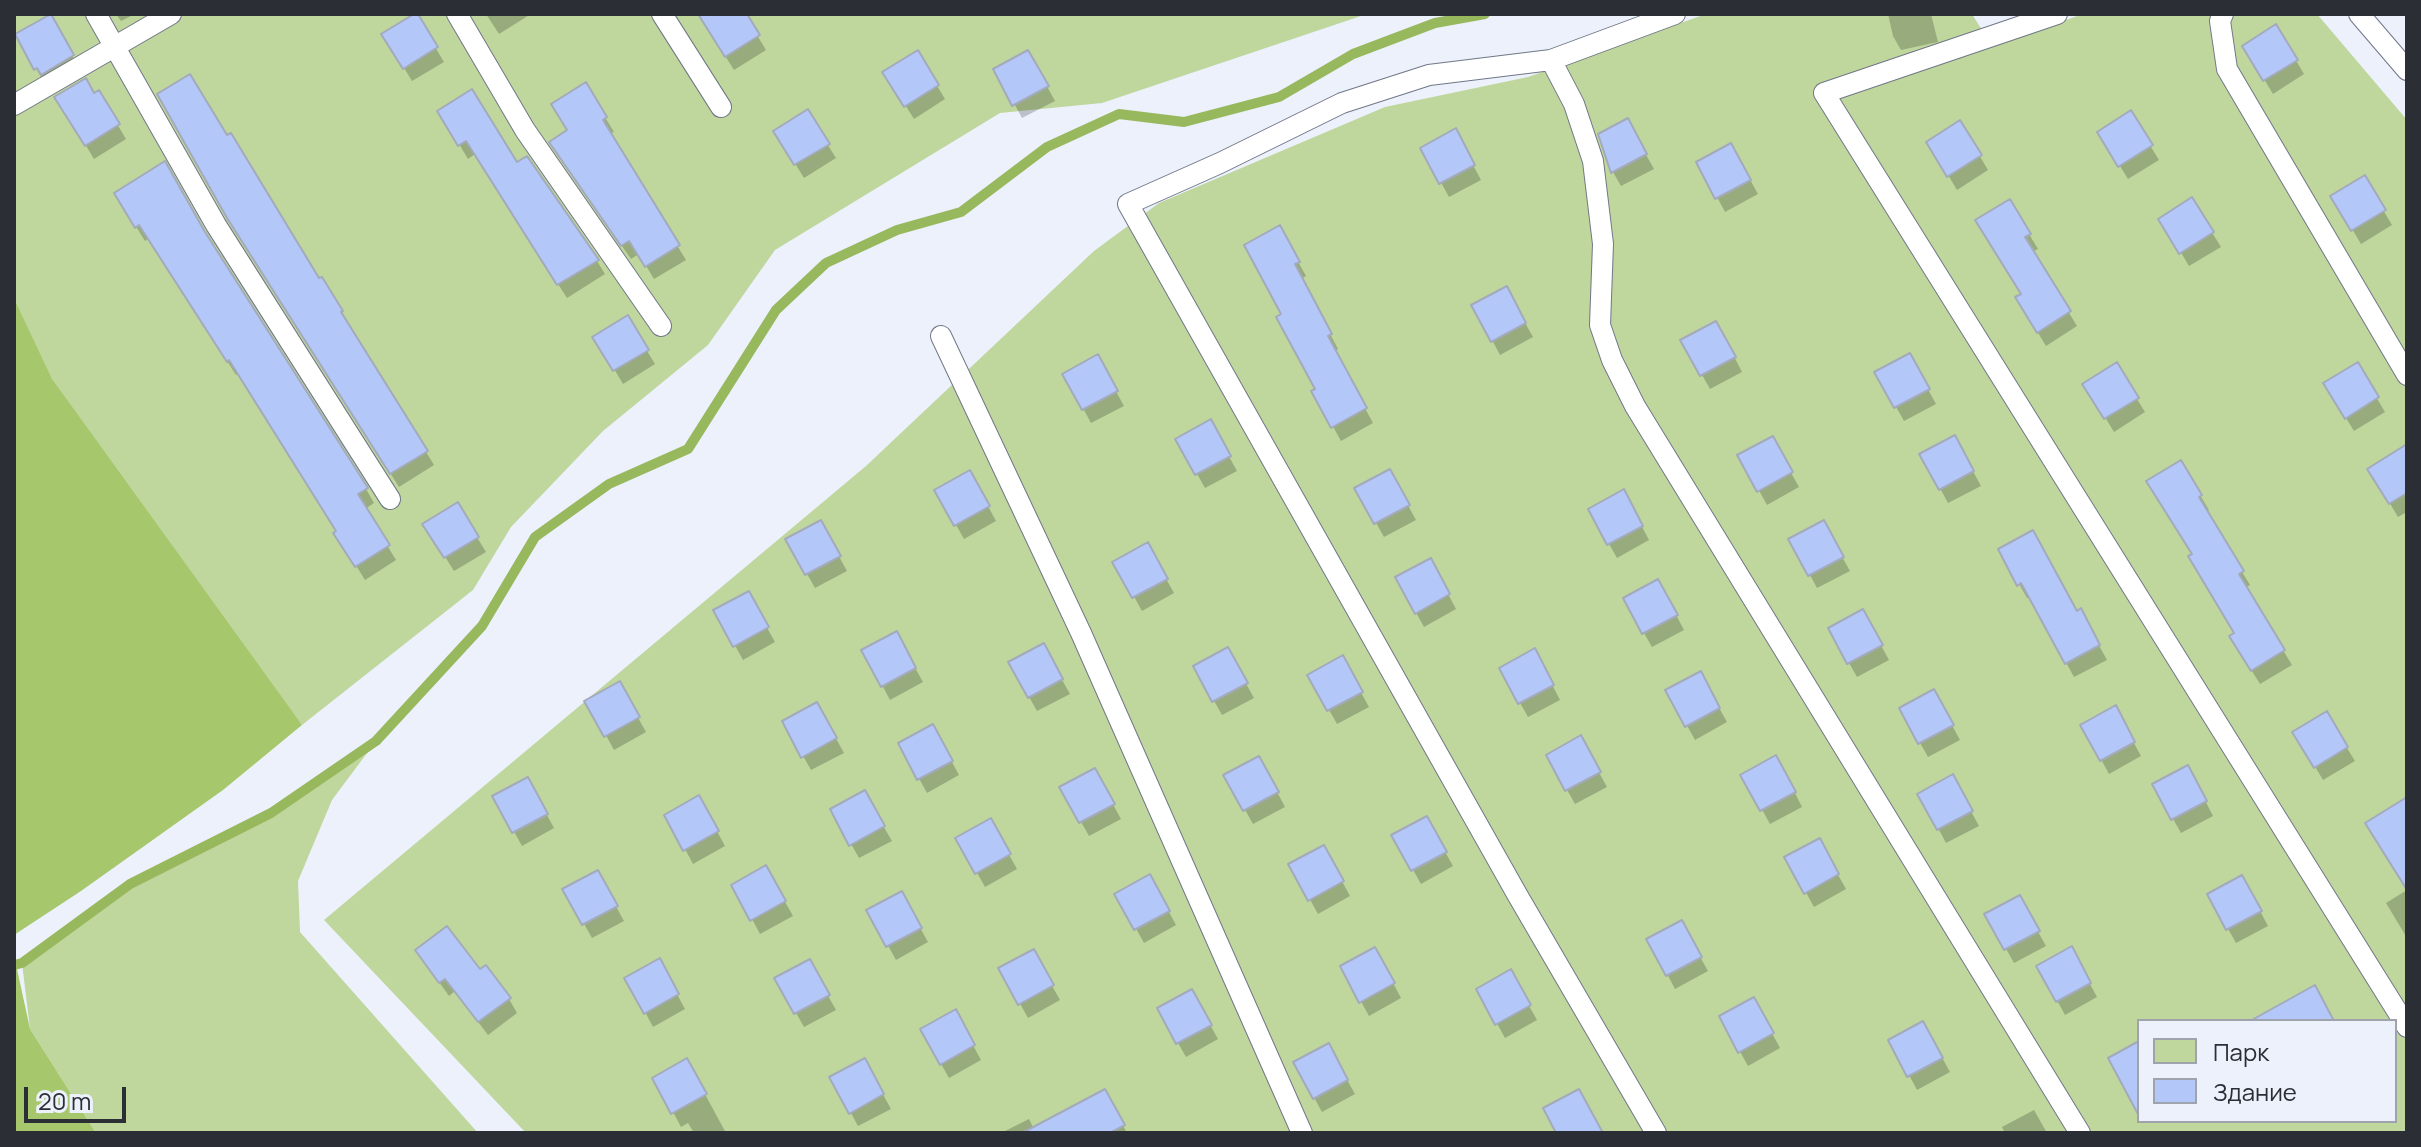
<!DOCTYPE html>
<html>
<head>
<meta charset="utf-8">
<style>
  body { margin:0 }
  #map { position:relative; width:2421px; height:1147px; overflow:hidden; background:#ecf1fc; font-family:Manrope,sans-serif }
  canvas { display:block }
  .frame { position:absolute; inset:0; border:16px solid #2c2e35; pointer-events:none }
  .legend { position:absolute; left:2137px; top:1019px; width:260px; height:104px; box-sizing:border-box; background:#ecf1fc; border:2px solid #9fa3ac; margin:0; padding:10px 14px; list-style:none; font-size:24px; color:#2c2e35 }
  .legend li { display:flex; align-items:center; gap:16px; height:40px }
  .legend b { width:40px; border:2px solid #9fa3ac }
  .scale { position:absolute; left:24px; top:1087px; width:102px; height:36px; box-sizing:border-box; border:4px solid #2c2e35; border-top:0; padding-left:10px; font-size:24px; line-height:28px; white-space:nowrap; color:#2c2e35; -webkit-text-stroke:6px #ecf1fc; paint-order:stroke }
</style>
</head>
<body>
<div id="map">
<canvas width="2421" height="1147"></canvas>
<div class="frame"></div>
<ul class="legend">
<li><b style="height:22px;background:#bfd69d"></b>Парк</li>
<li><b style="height:22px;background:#b4c7f9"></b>Здание</li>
</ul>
<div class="scale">20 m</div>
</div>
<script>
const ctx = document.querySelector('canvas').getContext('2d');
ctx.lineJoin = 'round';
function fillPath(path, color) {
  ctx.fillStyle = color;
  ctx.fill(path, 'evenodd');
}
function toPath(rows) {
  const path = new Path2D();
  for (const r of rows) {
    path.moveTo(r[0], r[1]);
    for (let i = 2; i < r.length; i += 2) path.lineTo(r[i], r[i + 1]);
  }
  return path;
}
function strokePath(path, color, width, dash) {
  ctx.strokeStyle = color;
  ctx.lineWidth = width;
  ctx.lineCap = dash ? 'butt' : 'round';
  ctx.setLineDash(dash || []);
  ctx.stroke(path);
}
fillPath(toPath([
  [14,14,1367,14,1102,103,1000,113,775,250,708,345,603,431,511,527,473,590,302,725,212,612,51,378,14,298],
  [1706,14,1972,14,1992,46,2083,14,2317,14,2407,120,2407,1133,526,1133,324,920,866,466,1094,251,1159,203,1385,107,1528,77],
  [2139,1021,2395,1021,2395,1121,2139,1121],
  [376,741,332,800,298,881,300,932,478,1133,96,1133,30,1029,22,963,130,884,271,813]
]), '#bfd69d');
fillPath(toPath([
  [14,298,52,379,302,725,223,790,81,891,14,935],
  [14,955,30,1029,96,1133,14,1133]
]), '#a6c76c');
fillPath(toPath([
  [116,14,135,14,121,21],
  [486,14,531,14,499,34],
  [699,14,744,14,766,50,734,70],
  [1888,14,1931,14,1938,42,1901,50,1893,36],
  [416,15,444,62,412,81,384,35],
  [51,17,80,70,44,83,18,35],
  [2276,27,2304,74,2273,94,2244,46],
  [1028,52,1055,101,1022,118,996,70],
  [917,53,945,99,914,119,885,73],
  [585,85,614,132,609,134,686,260,654,279,639,254,631,259,560,156],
  [98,92,126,139,94,159,57,97,93,95],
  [440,112,517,164,597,261,605,274,567,298,475,154,468,159],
  [807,112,836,158,804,178,775,131],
  [2130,113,2159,160,2128,179,2099,132],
  [1627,121,1654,169,1621,186,1613,172,1600,135],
  [1960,123,1988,170,1957,190,1929,143],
  [1455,131,1481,180,1449,197,1422,148],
  [1731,145,1758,194,1725,212,1699,163],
  [2364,178,2392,225,2361,244,2333,197],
  [116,194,205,235,366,489,374,503,365,509,396,560,365,580,336,533,338,532,239,373,236,375,149,238,145,241],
  [2192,200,2221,247,2189,266,2161,219],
  [2009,201,2038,249,2032,252,2077,326,2046,346,2017,298,2023,294],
  [1279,228,1306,276,1301,279,1338,349,1334,351,1373,423,1341,441,1314,392,1318,390,1284,315],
  [238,233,319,281,349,326,434,465,399,487],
  [1506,289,1533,337,1500,355,1474,306],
  [627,318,655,364,623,384,595,337],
  [1724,337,1742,372,1710,389,1683,341],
  [1909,355,1936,404,1904,421,1877,373],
  [1097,357,1124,406,1091,423,1065,375],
  [2116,365,2145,412,2114,432,2085,384],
  [2357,365,2385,412,2354,431,2325,384],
  [1210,422,1237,471,1205,488,1178,440],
  [1772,439,1799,487,1767,505,1740,456],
  [1962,451,1981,486,1948,503,1922,455],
  [2407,460,2407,512,2398,517,2370,470],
  [2180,462,2209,510,2205,512,2250,585,2245,588,2292,665,2260,684,2231,637,2237,633,2194,555],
  [1389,471,1416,520,1384,537,1357,489],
  [970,473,996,521,964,539,937,491],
  [457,505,486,552,454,571,425,525],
  [1631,506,1649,540,1617,558,1590,510],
  [820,522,847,571,815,588,788,540],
  [1823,523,1850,571,1817,588,1791,540],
  [1147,545,1174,593,1142,611,1115,562],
  [2000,550,2076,613,2080,611,2107,660,2074,677,2030,597,2027,598],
  [1430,560,1456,609,1424,627,1397,578],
  [1658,581,1684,630,1652,647,1644,633],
  [748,594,775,642,743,660,716,611],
  [1863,612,1889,660,1857,677,1830,629],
  [896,634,923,682,890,700,864,651],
  [1043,646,1070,694,1037,711,1010,663],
  [1227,649,1254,698,1222,715,1195,667],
  [1342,658,1369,707,1337,724,1310,676],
  [1542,665,1560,700,1528,717,1501,669],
  [1700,674,1727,722,1695,740,1668,691],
  [619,684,646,732,614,750,587,701],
  [1934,692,1960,740,1928,757,1901,709],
  [817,704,844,753,811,770,784,722],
  [2115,708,2141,756,2109,774,2083,726],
  [2326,714,2355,761,2323,780,2295,733],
  [933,727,959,775,927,793,900,744],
  [1580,738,1607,787,1575,804,1548,756],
  [1259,758,1285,807,1253,824,1226,776],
  [1094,770,1121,819,1089,836,1062,788],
  [1784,771,1802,807,1770,824,1743,775],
  [528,780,554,828,522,846,495,797],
  [2195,781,2213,816,2181,833,2154,785],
  [1960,791,1979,826,1946,843,1920,794],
  [864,793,892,841,859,858,832,810],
  [699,798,725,846,693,864,667,815],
  [1426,818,1453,866,1421,884,1394,836],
  [990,821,1017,869,985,887,958,839],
  [1819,841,1846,889,1814,907,1787,858],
  [1324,848,1350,896,1318,914,1291,865],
  [766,868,793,916,760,934,734,885],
  [597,872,624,921,592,938,565,890],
  [1150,877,1176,925,1144,943,1117,894],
  [2242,877,2268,926,2236,943,2209,895],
  [2407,890,2407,938,2386,903],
  [901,894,928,942,896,960,869,911],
  [2019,898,2046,946,2014,963,1987,915],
  [1681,923,1708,971,1675,989,1649,940],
  [1375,949,1401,998,1369,1016,1342,967],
  [2071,949,2097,997,2065,1015,2039,967],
  [417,951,479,972,509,999,517,1013,488,1035,455,991,449,996],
  [1033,952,1060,1000,1028,1018,1001,969],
  [659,961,685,1009,653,1027,627,978],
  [809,962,836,1010,804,1027,777,979],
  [1510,972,1537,1020,1505,1038,1478,989],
  [1191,991,1218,1039,1186,1057,1159,1009],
  [1754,1000,1780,1048,1748,1066,1721,1017],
  [955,1012,981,1060,949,1078,922,1030],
  [1923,1023,1950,1072,1917,1090,1891,1041],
  [1328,1046,1355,1094,1322,1112,1295,1063],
  [864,1060,891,1109,858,1126,832,1078],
  [687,1061,726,1133,694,1133,688,1123,681,1127,655,1078],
  [1104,1091,1127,1133,1001,1133,1029,1119,1034,1129],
  [2034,1110,2047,1133,2005,1133,2002,1127]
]), '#0003');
strokePath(toPath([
  [14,965,22,963,130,884,271,813,376,741,482,626,535,537,609,484,688,449,776,310,826,263,897,230,961,212,1047,147,1119,114,1184,122,1279,97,1353,54,1435,23,1485,14]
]), '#98b85d', 10);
const building = toPath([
  [51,14,74,55,41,75,37,68,34,70,15,34,51,14],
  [414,14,418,14,438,47,403,69,381,34,414,14],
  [698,14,747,14,760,35,725,57,698,14],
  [2276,24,2298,60,2263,81,2242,46,2276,24],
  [918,50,939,85,904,107,882,72,918,50],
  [1028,50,1049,86,1012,106,993,69,1028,50],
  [190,74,227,135,231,133,319,278,322,277,343,311,341,312,428,451,390,474,227,218,157,94,190,74],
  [86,78,94,93,99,90,120,124,85,146,54,97,86,78],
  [586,82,607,117,603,120,680,245,645,267,629,241,621,246,549,142,567,130,551,104,586,82],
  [472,89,517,162,527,156,599,260,557,285,466,141,458,146,437,111,472,89],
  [808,109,830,144,794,165,773,131,808,109],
  [2131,110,2153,145,2118,167,2097,132,2131,110],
  [1628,118,1647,154,1611,173,1598,134,1628,118],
  [1960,120,1982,155,1947,177,1926,142,1960,120],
  [1456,128,1475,165,1439,184,1420,148,1456,128],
  [1731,143,1751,180,1715,199,1696,162,1731,143],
  [165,161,205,232,368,488,358,494,390,545,355,567,333,533,336,531,229,360,227,362,139,225,135,228,114,193,165,161],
  [2365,175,2386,210,2351,231,2330,196,2365,175],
  [2192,197,2214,232,2179,254,2158,219,2192,197],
  [2010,199,2031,234,2025,237,2071,311,2037,333,2015,297,2021,294,1975,220,2010,199],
  [1280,225,1300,262,1295,264,1332,334,1328,336,1367,408,1331,428,1311,391,1315,389,1276,317,1281,314,1244,245,1280,225],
  [1507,286,1526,323,1491,342,1471,305,1507,286],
  [628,315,649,350,613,371,592,337,628,315],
  [1716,321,1736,357,1700,376,1680,340,1716,321],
  [1910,353,1930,389,1894,408,1874,372,1910,353],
  [1098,354,1118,391,1082,410,1062,374,1098,354],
  [2117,362,2139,398,2104,419,2082,384,2117,362],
  [2358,362,2379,397,2345,419,2323,383,2358,362],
  [1211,419,1231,456,1195,475,1175,439,1211,419],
  [1955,435,1974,471,1939,490,1919,454,1955,435],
  [1773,436,1793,472,1757,492,1737,455,1773,436],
  [2407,444,2407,493,2389,504,2367,469,2407,444],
  [2181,460,2202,495,2199,497,2244,571,2239,574,2285,650,2251,671,2229,636,2234,633,2188,556,2192,554,2146,481,2181,460],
  [1390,469,1410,505,1374,524,1354,488,1390,469],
  [970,470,990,506,954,526,934,490,970,470],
  [1624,489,1643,526,1607,545,1588,509,1624,489],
  [458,502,479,537,444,558,422,524,458,502],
  [821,520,841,556,805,575,785,539,821,520],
  [1824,520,1844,557,1808,576,1788,539,1824,520],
  [2033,530,2077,611,2081,608,2100,645,2065,664,2021,583,2017,586,1998,549,2033,530],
  [1148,542,1168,579,1132,598,1112,562,1148,542],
  [1431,558,1450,594,1415,614,1395,577,1431,558],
  [1658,579,1678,615,1642,634,1623,598,1658,579],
  [749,591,769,627,733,647,713,610,749,591],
  [1863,609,1883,645,1847,664,1828,628,1863,609],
  [897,631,916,668,881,687,861,650,897,631],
  [1044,643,1063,679,1028,698,1008,662,1044,643],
  [1228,647,1248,683,1212,702,1193,666,1228,647],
  [1535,648,1554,685,1518,704,1499,668,1535,648],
  [1343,655,1363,692,1327,711,1307,675,1343,655],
  [1701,671,1720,708,1685,727,1665,690,1701,671],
  [620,681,640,717,604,737,584,701,620,681],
  [1934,689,1954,725,1918,744,1899,708,1934,689],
  [817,702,837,738,801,758,782,721,817,702],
  [2116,705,2135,742,2100,761,2080,725,2116,705],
  [2327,711,2348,747,2314,768,2292,732,2327,711],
  [933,724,953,761,917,780,898,743,933,724],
  [1581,735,1601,772,1565,791,1546,755,1581,735],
  [1776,755,1796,792,1760,811,1740,775,1776,755],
  [1259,756,1279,792,1243,811,1223,775,1259,756],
  [2188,765,2207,801,2171,820,2152,784,2188,765],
  [1095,768,1115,804,1079,823,1059,787,1095,768],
  [1953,774,1973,811,1937,830,1917,794,1953,774],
  [528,777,548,814,512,833,492,796,528,777],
  [865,790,885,826,849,846,830,809,865,790],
  [699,795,719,831,683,851,664,815,699,795],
  [2407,797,2407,890,2365,823,2407,797],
  [1427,816,1447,852,1411,871,1391,835,1427,816],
  [991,818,1011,854,975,874,955,838,991,818],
  [1820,838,1839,874,1804,894,1784,857,1820,838],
  [1324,845,1344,881,1308,901,1288,864,1324,845],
  [766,865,786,901,750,921,731,885,766,865],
  [598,870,618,906,582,925,562,889,598,870],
  [1150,874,1170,911,1134,930,1114,894,1150,874],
  [2242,875,2262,911,2226,930,2207,894,2242,875],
  [902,891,922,928,886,947,866,910,902,891],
  [2020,895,2040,931,2004,950,1984,914,2020,895],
  [1682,920,1702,957,1666,976,1646,939,1682,920],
  [447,926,480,969,486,965,511,998,478,1022,445,979,439,983,415,950,447,926],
  [2072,946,2091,983,2056,1002,2036,966,2072,946],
  [1375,947,1395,983,1359,1003,1340,966,1375,947],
  [1034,949,1054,985,1018,1005,998,968,1034,949],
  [660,958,679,994,644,1014,624,978,660,958],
  [810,959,830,995,794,1014,774,978,810,959],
  [1511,969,1531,1005,1495,1025,1476,989,1511,969],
  [2315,985,2334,1021,2250,1021,2315,985],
  [1192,989,1212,1025,1176,1044,1157,1008,1192,989],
  [1754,997,1774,1033,1738,1053,1719,1016,1754,997],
  [956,1009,975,1045,940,1065,920,1029,956,1009],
  [1923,1021,1943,1058,1907,1077,1888,1040,1923,1021],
  [2139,1041,2139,1116,2108,1058,2139,1041],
  [1329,1043,1348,1080,1313,1099,1293,1062,1329,1043],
  [687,1058,707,1094,671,1114,652,1078,687,1058],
  [865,1058,884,1094,849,1114,829,1077,865,1058],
  [1105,1089,1125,1125,1110,1133,1022,1133,1105,1089],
  [1579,1089,1603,1133,1556,1133,1543,1108,1579,1089]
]);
fillPath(building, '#b4c7f9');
strokePath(building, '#a3aabb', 2);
const service = toPath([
  [96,14,216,225,390,499],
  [457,14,525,130,661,326],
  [662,14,721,107],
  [2057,14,1824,93,2407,1027],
  [2223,14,2220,21,2227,69,2407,375],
  [2359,14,2407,70],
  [1551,60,1574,104,1593,161,1603,244,1600,325,1612,360,1635,406,2080,1133],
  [14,105,171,14],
  [941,336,1081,633,1302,1133],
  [1656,1133,1518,896,1128,204,1220,163,1342,103,1429,75,1551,60,1675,14]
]);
strokePath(service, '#707787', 22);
strokePath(service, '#fff', 20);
</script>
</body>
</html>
